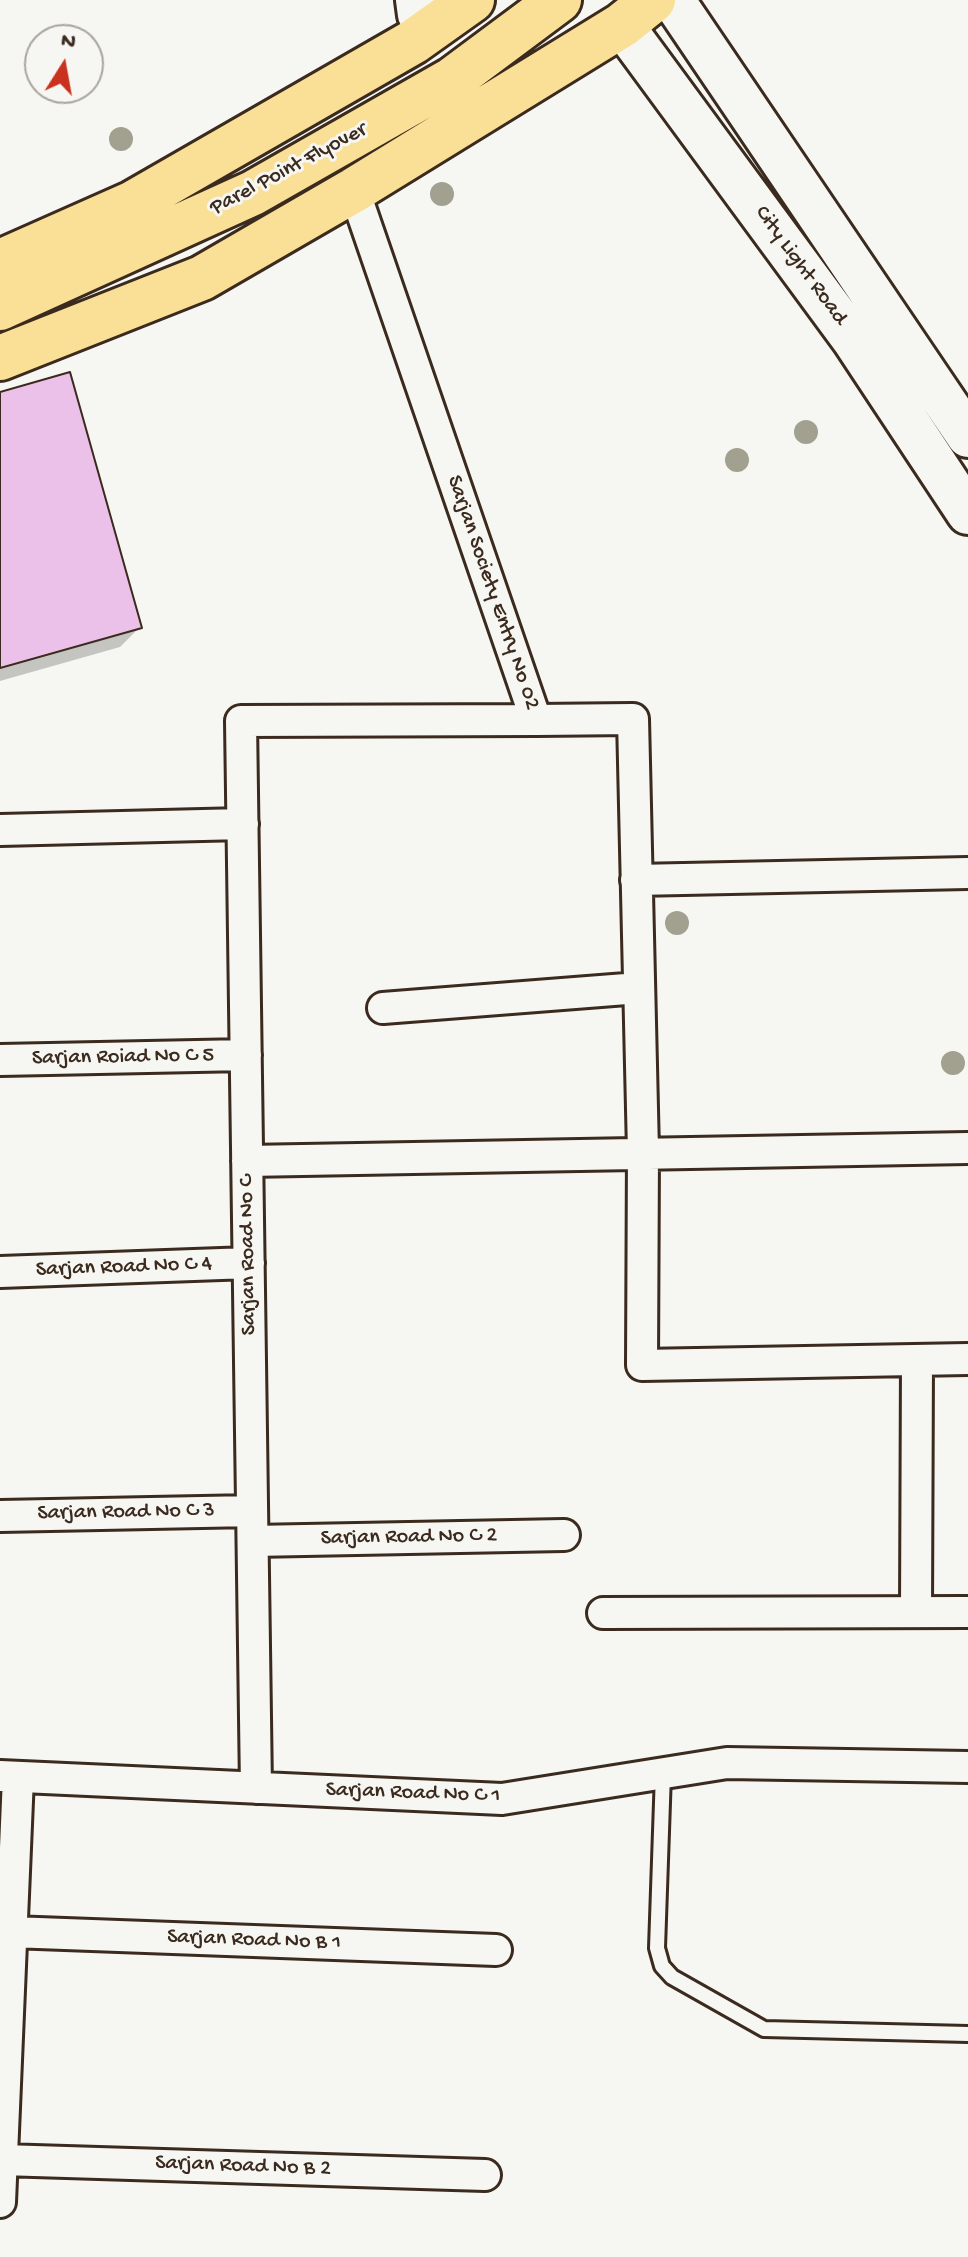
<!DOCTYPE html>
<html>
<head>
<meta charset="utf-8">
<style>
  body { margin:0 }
  #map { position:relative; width:968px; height:2257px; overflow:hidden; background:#f6f6f2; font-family:"Gochi Hand",sans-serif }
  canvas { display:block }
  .north { position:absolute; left:24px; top:24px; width:80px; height:80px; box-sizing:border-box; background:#f6f6f2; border:2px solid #aba49d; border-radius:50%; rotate:11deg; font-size:22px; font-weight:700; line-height:32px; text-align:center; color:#3b2a1e }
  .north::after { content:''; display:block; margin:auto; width:28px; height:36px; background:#c8321e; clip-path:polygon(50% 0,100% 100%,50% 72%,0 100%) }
</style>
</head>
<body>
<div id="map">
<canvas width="968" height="2257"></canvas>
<div class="north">N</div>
</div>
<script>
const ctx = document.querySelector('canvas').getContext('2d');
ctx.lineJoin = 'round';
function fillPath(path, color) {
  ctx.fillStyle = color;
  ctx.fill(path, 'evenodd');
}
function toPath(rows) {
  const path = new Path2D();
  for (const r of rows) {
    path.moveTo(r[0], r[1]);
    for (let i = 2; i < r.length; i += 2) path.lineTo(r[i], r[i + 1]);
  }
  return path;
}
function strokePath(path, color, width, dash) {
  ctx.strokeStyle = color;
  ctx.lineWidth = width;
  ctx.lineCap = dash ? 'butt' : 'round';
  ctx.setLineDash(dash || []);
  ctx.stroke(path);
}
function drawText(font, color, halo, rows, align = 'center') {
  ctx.font = font + ' "Gochi Hand",sans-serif';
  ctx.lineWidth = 6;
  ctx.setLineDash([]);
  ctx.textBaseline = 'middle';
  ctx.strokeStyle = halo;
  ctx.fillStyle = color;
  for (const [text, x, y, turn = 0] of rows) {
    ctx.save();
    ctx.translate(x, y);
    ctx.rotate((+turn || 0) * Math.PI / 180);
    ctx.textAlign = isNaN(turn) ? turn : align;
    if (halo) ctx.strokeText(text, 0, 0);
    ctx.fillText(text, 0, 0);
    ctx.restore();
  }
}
fillPath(toPath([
  [0,394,140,627,120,647,0,681]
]), '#0003');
const building = toPath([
  [70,372,142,628,0,668,0,392,70,372]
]);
fillPath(building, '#ebc1e9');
strokePath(building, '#3b2a1e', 2);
const service = toPath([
  [663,1773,657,1948,662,1966,672,1977,764,2029,968,2034]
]);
const minor = toPath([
  [536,720,633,719,643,1152,642,1365,968,1359],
  [0,830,243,824],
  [636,880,968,873],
  [383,1008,639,988],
  [0,1060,246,1055],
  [247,1161,968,1148],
  [0,1272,249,1263],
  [0,1516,252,1511],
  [253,1541,564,1535],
  [916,1612,917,1361],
  [603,1613,968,1612],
  [0,1776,502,1799,727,1763,968,1767],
  [256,1788,241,721,536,720,354,190],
  [11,1932,496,1950],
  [2,2160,485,2175],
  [0,2202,18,1777]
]);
const tertiary = toPath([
  [415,0,417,15]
]);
const secondary = toPath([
  [673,0,968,436],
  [622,25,853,339,968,513]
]);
const primary = toPath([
  [0,262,133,203,413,42,472,0],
  [0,308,253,193,453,79,559,0],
  [0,358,202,278,354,190,622,25,653,0]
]);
strokePath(service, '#3b2a1e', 20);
strokePath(minor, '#3b2a1e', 36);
strokePath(tertiary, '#3b2a1e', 44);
strokePath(secondary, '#3b2a1e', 48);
strokePath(primary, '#3b2a1e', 50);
strokePath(service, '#f6f6f2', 14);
strokePath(minor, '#f6f6f2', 30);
strokePath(tertiary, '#f6f6f2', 38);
strokePath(secondary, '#f6f6f2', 42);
strokePath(primary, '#fadf96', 44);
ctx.fillStyle = '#a2a08f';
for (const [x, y] of [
  [121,139],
  [442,194],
  [806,432],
  [737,460],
  [677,923],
  [953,1063]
]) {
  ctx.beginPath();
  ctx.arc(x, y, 12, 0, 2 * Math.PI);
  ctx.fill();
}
drawText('22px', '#3b2a1e', '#f6f6f2', [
  ["Parel Point Flyover",289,170,-28],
  ["City Light Road",800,266,54],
  ["Sarjan Society Entry No 02",492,593,71],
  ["Sarjan Roiad No C 5",123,1058,-1],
  ["Sarjan Road No C",249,1255,-91],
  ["Sarjan Road No C 4",124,1268,-2],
  ["Sarjan Road No C 3",126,1513,-1],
  ["Sarjan Road No C 2",409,1538,-1],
  ["Sarjan Road No C 1",413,1794,2],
  ["Sarjan Road No B 1",254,1941,2],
  ["Sarjan Road No B 2",243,2167,2]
]);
</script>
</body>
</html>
